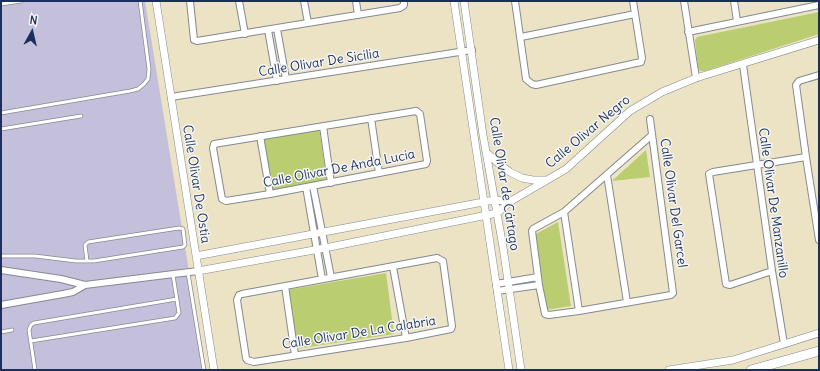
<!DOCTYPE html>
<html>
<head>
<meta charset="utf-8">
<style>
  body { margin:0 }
  #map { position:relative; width:820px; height:371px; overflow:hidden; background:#ece3c5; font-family:Delius,sans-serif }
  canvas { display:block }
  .frame { position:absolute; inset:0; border:2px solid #1b2f5e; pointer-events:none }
  .north { position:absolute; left:12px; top:12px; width:40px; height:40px; -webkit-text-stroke:3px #f6f6f2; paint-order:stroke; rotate:8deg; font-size:11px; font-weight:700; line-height:16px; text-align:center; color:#1b2f5e }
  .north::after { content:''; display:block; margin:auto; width:14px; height:18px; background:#1b2f5e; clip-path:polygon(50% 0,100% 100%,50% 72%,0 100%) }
</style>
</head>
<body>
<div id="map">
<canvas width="820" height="371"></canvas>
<div class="frame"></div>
<div class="north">N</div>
</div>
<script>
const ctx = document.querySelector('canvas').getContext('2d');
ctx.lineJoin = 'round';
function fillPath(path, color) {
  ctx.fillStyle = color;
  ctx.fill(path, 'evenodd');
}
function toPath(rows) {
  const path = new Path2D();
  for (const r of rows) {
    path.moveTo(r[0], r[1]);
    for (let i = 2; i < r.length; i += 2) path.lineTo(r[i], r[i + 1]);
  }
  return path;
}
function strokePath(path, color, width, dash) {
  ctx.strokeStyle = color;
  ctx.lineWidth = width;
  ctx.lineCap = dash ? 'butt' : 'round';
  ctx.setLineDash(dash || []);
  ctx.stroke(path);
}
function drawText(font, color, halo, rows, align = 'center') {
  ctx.font = font + ' Delius,sans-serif';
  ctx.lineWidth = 3;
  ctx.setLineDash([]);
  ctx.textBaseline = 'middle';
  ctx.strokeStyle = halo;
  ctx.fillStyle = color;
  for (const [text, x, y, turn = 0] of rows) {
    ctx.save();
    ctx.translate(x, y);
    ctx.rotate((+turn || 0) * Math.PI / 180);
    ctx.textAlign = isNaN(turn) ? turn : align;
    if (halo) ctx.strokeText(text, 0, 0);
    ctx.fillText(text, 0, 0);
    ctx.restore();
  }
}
fillPath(toPath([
  [1,1,145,1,205,370,1,370]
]), '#c4c0db');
fillPath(toPath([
  [819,12,819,34,705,71,700,71,698,67,695,40,697,37],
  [319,127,327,183,270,194,260,137],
  [646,150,650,177,612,181],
  [558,222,571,306,545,310,534,235],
  [386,273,394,334,296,349,287,290]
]), '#bacd70');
const service = toPath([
  [1,4,21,1],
  [1,113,130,91,138,89,144,84,148,79,149,69,140,1],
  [1,129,81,116],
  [1,256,35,256,76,261,94,261,183,247,185,245,183,229,179,228,88,242,85,245,87,261],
  [188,273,204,370],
  [1,332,12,330],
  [31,341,175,318,179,313,173,275],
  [35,370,29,330,31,325,34,323,177,299]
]);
const minor = toPath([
  [190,1,194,40,197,41,400,8,404,5,404,1],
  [239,1,245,34],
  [304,1,308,23],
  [356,1,358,15],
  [515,1,526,79,532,84,536,85,641,62,642,58,633,1],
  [684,1,696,78],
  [734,1,737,21],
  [277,29,286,79],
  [268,30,277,81],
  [688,32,819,5],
  [521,37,635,14],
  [743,65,772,271,784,344],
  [819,75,799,81,796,85,806,157,819,240],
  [171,97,472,50],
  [416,111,420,114,427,161,426,164,270,194,226,201,222,199,213,148,214,144,416,111],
  [371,118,379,173],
  [650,119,673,293,671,295,579,311,549,315,545,314,539,285,532,231,533,229,564,212,652,135],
  [323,126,331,183],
  [260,136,270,194],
  [607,175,627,302],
  [313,186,331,277],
  [306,187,322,279],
  [564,212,579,311],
  [437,258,443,261,452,326,451,329,406,338,254,362,247,360,246,358,237,300,239,295,242,294,437,258],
  [393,267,406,338],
  [1,270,61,279,85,285,73,292,63,294,1,305],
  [772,271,730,285,726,284,709,174,713,172,806,157],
  [496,284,538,277],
  [85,285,198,271],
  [285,286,295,355],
  [497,291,539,285]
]);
const tertiary = toPath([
  [156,1,214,370],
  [454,1,509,370],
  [464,1,483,135,503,247,521,370],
  [487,153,499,164,510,172,522,178,533,180,547,180],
  [196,256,494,200,511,201],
  [198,271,325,248,497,213,511,201,566,169,630,111,662,92,696,78,819,40],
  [669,370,733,360,819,333]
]);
const primary = toPath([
  [751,370,819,351]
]);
strokePath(service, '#848992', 4.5);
strokePath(minor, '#848992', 8);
strokePath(tertiary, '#848992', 8);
strokePath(primary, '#848992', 10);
strokePath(service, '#fff', 3);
strokePath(minor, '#fff', 6);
strokePath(tertiary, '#fff', 7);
strokePath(primary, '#fff', 9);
drawText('13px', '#1b2f5e', '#f6f6f2', [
  ["Calle Olivar De Sicilia",319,63,-9],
  ["Calle Olivar Negro",588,132,-40],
  ["Calle Olivar De Anda Lucia",339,169,-11],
  ["Calle Olivar De Ostia",196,184,81],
  ["Calle Olivar de Cártago",504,184,81],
  ["Calle Olivar Del Garcel",673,203,82],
  ["Calle Olivar De Manzanillo",773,203,82],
  ["Calle Olivar De La Calabria",359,333,-9]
]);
</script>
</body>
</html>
